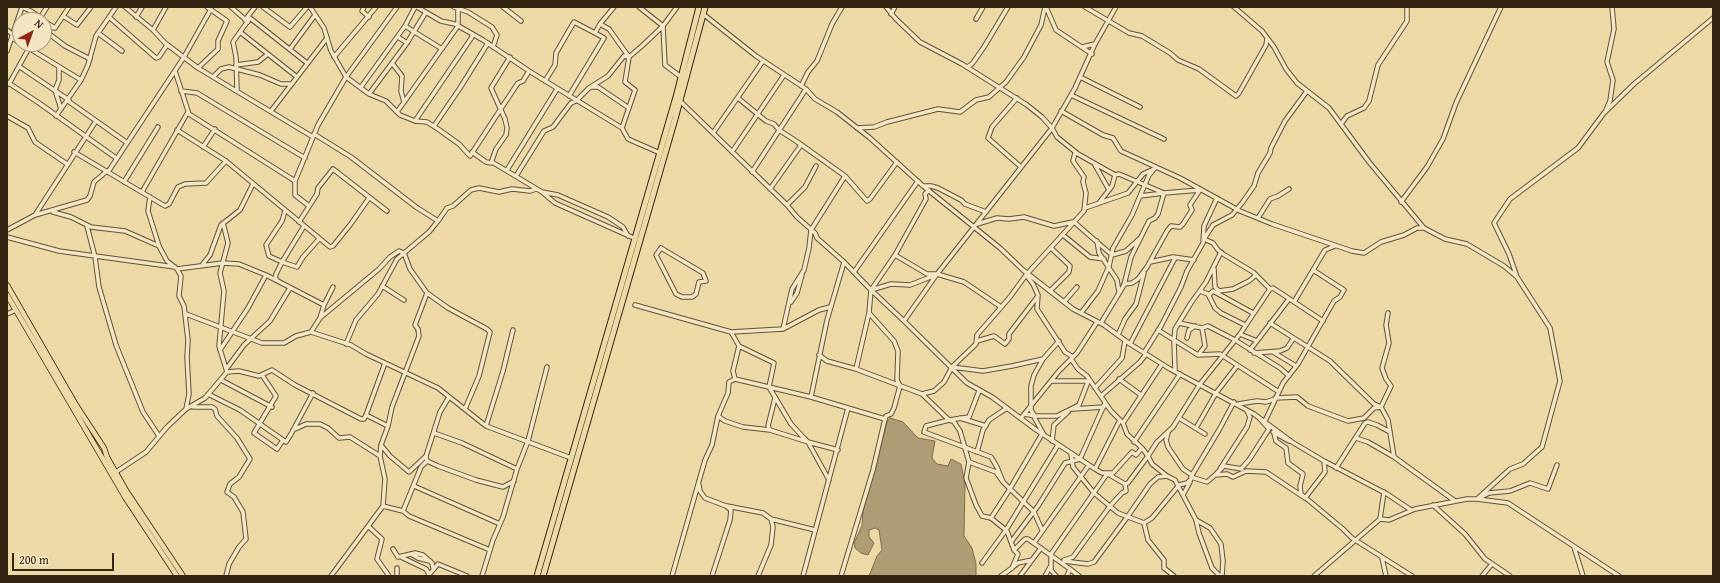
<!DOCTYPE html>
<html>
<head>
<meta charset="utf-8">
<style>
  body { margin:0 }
  #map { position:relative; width:1720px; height:583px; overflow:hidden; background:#ecd9a6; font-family:"Gentium Book Plus",serif }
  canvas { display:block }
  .frame { position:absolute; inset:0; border:8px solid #342512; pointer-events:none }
  .north { position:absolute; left:12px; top:12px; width:40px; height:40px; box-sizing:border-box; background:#f3e6c5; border:1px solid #a7997d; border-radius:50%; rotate:41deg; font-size:11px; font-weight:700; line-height:16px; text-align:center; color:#342512 }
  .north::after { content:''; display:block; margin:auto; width:14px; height:18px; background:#8f2418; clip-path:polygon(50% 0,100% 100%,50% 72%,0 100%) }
  .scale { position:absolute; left:12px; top:553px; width:102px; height:18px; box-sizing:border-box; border:2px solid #342512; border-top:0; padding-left:5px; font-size:12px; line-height:14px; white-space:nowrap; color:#342512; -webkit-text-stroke:3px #f3e6c5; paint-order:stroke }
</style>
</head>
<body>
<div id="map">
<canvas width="1720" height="583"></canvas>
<div class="frame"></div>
<div class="north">N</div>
<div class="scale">200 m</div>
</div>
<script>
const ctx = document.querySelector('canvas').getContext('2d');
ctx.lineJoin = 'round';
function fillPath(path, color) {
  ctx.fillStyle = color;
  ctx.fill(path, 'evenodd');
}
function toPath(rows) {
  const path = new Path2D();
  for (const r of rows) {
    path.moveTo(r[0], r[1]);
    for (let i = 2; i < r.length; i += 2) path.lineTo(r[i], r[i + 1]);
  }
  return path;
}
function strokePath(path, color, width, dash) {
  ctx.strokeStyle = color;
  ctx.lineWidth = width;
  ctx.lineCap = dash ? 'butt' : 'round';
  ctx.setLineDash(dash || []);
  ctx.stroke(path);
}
const water = toPath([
  [890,418,903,422,918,438,935,441,932,458,937,464,948,466,951,459,961,464,965,484,964,536,972,548,976,564,976,576,869,576,877,556,882,550,879,530,875,528,869,530,869,537,874,543,868,555,861,553,855,548,854,543,862,526,863,511,887,422,890,418]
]);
fillPath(water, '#ad9c74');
strokePath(water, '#7d6c4d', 1);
const minor = toPath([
  [21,7,31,11,43,20],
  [125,7,153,30,165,43,198,68,313,137],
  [231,7,248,22],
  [263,7,290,27,307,7],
  [310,7,324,28,331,51,346,77,369,94,386,101,400,115,415,121,427,122,438,129,459,144,470,156,504,104,518,83,523,81,529,71],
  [364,7,362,11,369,17],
  [417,7,441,21,455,24,483,40,529,71,622,128],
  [454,7,468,12,492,27,497,35,493,47],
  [503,7,521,21],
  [614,7,600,24,609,29,629,57,625,82,635,90,622,128,628,139,660,153],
  [639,7,663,26,665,65,681,77],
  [886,7,896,19,920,42,962,64,1027,105,1042,117,1052,128,1057,137,1078,154,1115,175,1119,174,1164,193,1200,190],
  [1046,7,1056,30,1092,54],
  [1085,7,1129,33,1142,36,1170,53,1178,60,1199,69,1236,96,1239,93,1266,45,1267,39],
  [1234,7,1262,31,1274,47,1286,69,1297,83,1329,108,1369,162,1424,228,1445,239,1467,244,1504,266,1517,277],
  [703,14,756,56,806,89,815,99,837,112,870,138,923,186,1000,248,1023,270,1073,309,1104,325,1130,344,1170,369,1254,414,1292,442,1324,461,1387,494,1411,510],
  [891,14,895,7],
  [63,16,77,25,91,7],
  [109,17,156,58,159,57,167,45],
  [136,17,142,7],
  [40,18,47,7],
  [976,19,983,7],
  [29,20,33,13],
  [245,20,255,7],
  [44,21,55,28],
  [405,26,442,49],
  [44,27,55,28,69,7],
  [7,30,12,34],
  [44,30,65,46,90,59],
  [153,30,166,7],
  [240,32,297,77],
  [98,33,122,51],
  [398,37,407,43],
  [12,38,20,43],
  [22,44,81,80],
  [1082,47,1095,44],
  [290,49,315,15],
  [7,51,22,7],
  [334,57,376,7],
  [392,63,402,76,401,91,404,102],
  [236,65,258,62,268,54],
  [20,67,69,100],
  [59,67,59,80,55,90,61,109],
  [967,67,972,64,984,47,1008,7],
  [198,68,218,49,218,41,227,21,207,7],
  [175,71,189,114,295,181],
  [214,76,221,69,229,67,260,75,281,84,291,84],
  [1080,77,1140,107],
  [545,81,555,65,556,53,574,22,595,33,600,24],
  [7,82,39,103,116,158],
  [9,84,29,48],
  [801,86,808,72,817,61,832,24,842,7],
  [361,87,405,26,415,7],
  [592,87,598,87,629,108],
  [237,90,236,57,233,42,250,18,307,63],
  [181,91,197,93,305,158],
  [1307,91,1285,121,1271,148,1270,153,1258,173,1254,186,1242,203,1232,215,1213,225,1204,239,1213,243,1218,250,1223,254,1253,272,1270,289,1273,288,1323,321],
  [369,94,407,43,426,12],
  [1071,95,1164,139],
  [569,96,604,38,595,33],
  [738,98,766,121,774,124,779,130,796,141,845,176,867,201,870,199,897,162],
  [1017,98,992,127,988,138,1021,167],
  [68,101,126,142],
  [680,101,787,205,797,217,815,233,817,238,844,262,871,290],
  [1606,110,1610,101,1613,80,1607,62,1614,29,1612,7],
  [271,111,327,38],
  [1061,111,1103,135,1113,138,1121,151,1180,178,1240,211,1272,224,1352,251,1364,253,1381,242,1404,235,1417,228,1424,228],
  [397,112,458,26,458,7],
  [7,116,28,128,35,142,67,164],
  [56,116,81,80,88,65,96,36,116,7],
  [415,121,472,37,472,35],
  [1341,124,1347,116,1364,108,1369,101,1378,65,1407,21,1407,7],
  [434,126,460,88,488,43],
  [857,128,874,127,887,122,938,109,960,112,976,100,989,97,1006,82,1024,57,1041,25,1045,7],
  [177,130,226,161,330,247,333,246,350,225,369,198],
  [713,133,763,61],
  [314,134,351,157,416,207,438,221,447,208,453,206,471,190,479,188,499,192,512,189,530,191,536,189],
  [203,147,215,129],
  [74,152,165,206,169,204,178,187,185,184,206,183,226,161],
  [472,152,486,162,491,163,496,149,506,135,507,128,505,119,491,88,510,57],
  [732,152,784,75],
  [492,162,542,192,558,195,608,217,623,227,628,236],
  [1095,165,1109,190],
  [507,170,557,89],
  [108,172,184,57,211,9],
  [752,172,806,89],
  [516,176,544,131,553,127,571,103,576,101,589,88,608,76,624,56,629,57,643,45,663,26,677,7],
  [124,182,158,127],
  [924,186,931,186,938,188,961,200,965,204,986,212],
  [770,189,801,145],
  [142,192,188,112],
  [542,192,555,203,636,239],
  [150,197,148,211,159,246,167,261,177,269,181,276,179,296,184,306,188,340,187,357,189,394,186,409],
  [1401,202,1427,167,1443,139,1456,103,1501,7],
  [1099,203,1112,186,1115,175],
  [787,205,805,187,816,166],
  [309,206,295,195,295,181,318,125,346,77,397,7],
  [1085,208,1128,193,1143,174,1154,169],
  [285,211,282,221,266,245,269,256,282,262,304,226],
  [53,212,71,217,91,227,125,231,159,246],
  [35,215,96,121],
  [1258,218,1270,199,1278,196,1289,189],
  [299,222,317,194,318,188,333,169,387,211],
  [1074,222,1112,255],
  [223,223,228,243,220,273,224,291,219,346,227,372],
  [977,224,997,218,1009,219,1024,217,1054,226,1073,222],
  [87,226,95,257,99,287,116,345,143,412,159,436],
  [7,230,35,215,87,200,90,196,94,182,107,171],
  [1063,235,1090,257,1104,259],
  [7,237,59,251,175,267],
  [1097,241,1099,253,1117,280,1119,292],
  [661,248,703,273,706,281,699,282,696,294,692,297,682,297,676,294,656,255,661,248],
  [404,253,410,269,427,293,448,308,487,329,490,332,479,376,465,409],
  [895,255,927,274,937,274,964,282,1001,307],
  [1112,255,1126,251,1139,239],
  [844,262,827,320,811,397,885,419],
  [1150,262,1173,257,1194,260],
  [202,265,210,255,221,225,240,210,253,184],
  [177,269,223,263,239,264,266,275,324,305],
  [1214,269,1215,287,1219,291,1233,289,1249,281,1256,275],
  [854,272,918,181],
  [1026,275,1033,284,1038,295,1037,309,1065,352,1073,357],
  [277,280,275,278,276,274,282,262,297,267,303,257,319,239],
  [1124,284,1132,283,1138,279,1147,267,1167,231,1171,226,1180,227,1183,224,1192,210,1190,205,1200,190],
  [382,286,404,300],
  [871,290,895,255,926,199,925,194,929,190],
  [871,290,891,284,910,285,933,276],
  [1050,291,1069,272,1070,266,1051,248],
  [1200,291,1208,294,1215,308,1221,313,1245,325],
  [1209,295,1213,291,1253,313],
  [791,302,797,293,802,275],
  [1064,302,1077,287],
  [1294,302,1325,250,1335,246],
  [635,305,731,332,739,346,733,371,735,379,811,397],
  [830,307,819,310,783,329,792,289,804,270,809,248,811,230,845,176],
  [869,313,856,369,922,394,934,391,944,382,952,367,976,344,977,335,1010,297,1026,275,1084,211,1086,193,1083,182,1084,177,1073,161,1075,153],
  [1081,313,1098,291,1109,266,1113,248,1132,215,1140,196],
  [7,314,16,310],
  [186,314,262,343,284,343,296,336,311,332,351,345,366,354,438,388,486,426,571,458],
  [320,318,379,269,390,257,399,251,404,253],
  [904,321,967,383,992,397,1035,429,1095,469,1102,473,1113,473,1132,452,1136,455,1142,448,1148,456,1157,442,1173,427,1200,384,1240,334,1270,289],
  [1101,323,1124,285,1131,257,1149,221,1155,218,1158,214,1164,193,1140,196,1149,175,1155,168],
  [1179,323,1202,328,1208,326,1235,340,1280,368,1289,376],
  [1270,323,1330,361,1374,404,1381,407,1391,386,1386,379,1382,368,1389,343,1386,325,1388,313],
  [1158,330,1174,340,1175,329,1191,303,1206,282,1221,252],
  [311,332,320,318,324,305,333,287],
  [731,332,783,329],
  [1240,334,1257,341,1289,299],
  [1118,335,1125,319,1136,304,1144,273],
  [1187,338,1189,330,1195,326],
  [977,341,994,336,1005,344,1009,339,1009,334,1038,296],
  [346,344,356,320,378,294,397,259,429,232,438,221],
  [1130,344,1175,258],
  [739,346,774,363,769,387,791,424,803,437,808,442,838,450],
  [220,350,248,308,266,275],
  [1250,350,1257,341],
  [1273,352,1296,366],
  [1144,353,1161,326,1181,287,1187,271,1203,243,1204,226,1217,198],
  [1254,353,1280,351,1287,348,1293,339],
  [1199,354,1205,346,1202,328],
  [819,355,827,361,856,369],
  [1071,359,1078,369,1087,376,1111,411,1123,423,1127,434,1142,448],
  [385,363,366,415,388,426],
  [952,367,983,371,1012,366,1043,359,1059,341],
  [227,368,244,345,270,321,290,288],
  [1175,371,1174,340,1198,355,1220,354,1279,392],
  [262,375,276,396,254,433,277,449,283,440,286,442,291,434,313,393],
  [1119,379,1141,395],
  [221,380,272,407],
  [1051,381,1087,381],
  [1095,388,1122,358,1125,341],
  [979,391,969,417,949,420,954,422,960,431,969,462,966,478,976,505,982,516,991,518,1007,531,1014,550,1025,539,1028,539,1070,569,1067,576],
  [208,394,240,410,283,440],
  [922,394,949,420,926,426,924,432,991,457,997,467,1003,482],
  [1101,396,1140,362,1146,354],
  [775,398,768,426,770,430,808,442,829,480],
  [1275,398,1297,397,1308,406,1348,421,1364,418,1374,408,1381,407,1388,420,1394,457],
  [1238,404,1257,401,1266,402,1275,399],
  [193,407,212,407,215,409,217,416,237,438,250,459,239,477,230,484,227,492,234,497,243,512,246,539,239,547,229,564,226,576],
  [1073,409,1104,407],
  [1025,414,1035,416,1057,416,1079,405,1089,379],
  [1033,415,1044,435],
  [1034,415,1031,410,1031,386,1034,375,1043,359],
  [718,416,725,421,743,427,770,430],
  [960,418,986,426],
  [1021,418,1059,371,1077,353,1097,322],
  [1179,418,1205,434],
  [1265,421,1283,383,1298,364,1334,301,1340,297,1344,290,1313,270],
  [1123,423,1162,364],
  [486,426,503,371,513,330],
  [1196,428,1216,393,1237,366],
  [293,430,306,424,320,424,328,428,339,438,350,437,380,456],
  [1273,432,1289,441],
  [434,433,462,443,517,469],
  [1168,433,1166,440,1168,447,1183,469,1192,475,1219,430,1234,402],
  [1274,433,1276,441,1286,448,1288,463,1303,474,1300,486,1301,494,1343,529,1352,538,1412,576],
  [1356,438,1368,442,1394,457,1455,501],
  [1052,441,1054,425,1068,412],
  [1134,442,1180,374],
  [381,445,390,456,409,472,426,456,440,412,449,397],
  [977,452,983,430,989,420,1007,408],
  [1071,454,1073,467,1094,493,1118,513,1144,523,1148,540,1164,560,1164,568,1174,576],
  [426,456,427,461,438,466,476,480,503,487,514,481],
  [969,462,996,472,1003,482,1034,512,1042,530],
  [1557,465,1548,489,1530,483,1510,491,1489,493,1477,499,1508,503,1619,576],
  [1336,468,1365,423,1368,422,1377,425,1390,432],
  [1095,469,1120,420],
  [1220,469,1247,427,1250,417,1247,411],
  [1241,469,1249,460,1269,429,1260,419],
  [116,472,146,452,167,427,186,409,205,398,227,372,239,371,259,376,272,370,295,385,361,419,364,419,366,415],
  [1215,475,1224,466,1242,469],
  [1191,477,1207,482,1215,475,1227,474,1233,477,1246,471,1266,472,1305,498,1325,472,1324,461],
  [1125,484,1128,483,1148,456,1152,464,1167,476,1175,480,1196,520,1199,533,1212,568,1220,576],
  [699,485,700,491,705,498,726,506,731,510,730,520,712,576],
  [414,486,500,524],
  [1183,495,1190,482],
  [1433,505,1465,534,1485,559,1510,576],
  [383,506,403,511,421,467,427,461],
  [727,506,763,513,771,519,773,527,771,545,758,576],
  [403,511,409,516,490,550],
  [991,518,1008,492,1042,434],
  [771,519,815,530],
  [1380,519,1384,492],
  [1196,520,1210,528,1221,544,1223,561,1222,576],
  [1144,523,1152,518,1179,485,1187,483,1191,479],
  [368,526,382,539,377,559,389,576],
  [1011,542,1038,506,1065,463,1080,459,1105,403],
  [1034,543,1089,465],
  [1574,547,1583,576],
  [393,549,398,557,415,553,423,555,432,563,433,568],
  [411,554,418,558,430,561],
  [401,557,426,569,429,574],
  [1382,558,1386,576],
  [1064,560,1073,557,1110,506,1122,493,1126,491,1125,484,1108,474],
  [1064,561,1088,564,1094,562,1128,516,1150,484,1158,477,1167,476],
  [982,563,1006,530,1058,445],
  [1013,567,1018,563,1032,560],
  [1070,569,1079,576],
  [331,576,383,506,385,479,380,456,381,445,388,426,392,407,419,336,418,329,415,325,427,293],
  [397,576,397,568],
  [428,576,438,564,467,576],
  [482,576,493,540,503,517,517,469,528,441,547,367],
  [672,576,705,460,712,445,718,416,728,393,729,382,735,379],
  [803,576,848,408],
  [841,576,873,470,884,423,886,416,891,414,894,408,900,386,897,380,898,351,894,341,869,313,871,290,904,321,937,274,1052,128,1075,88,1095,44,1116,7],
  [1001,576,1012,568,1018,554,1014,550],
  [1020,576,1041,548],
  [1045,576,1050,567],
  [1056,576,1051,570,1051,554,1107,474],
  [1314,576,1380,519,1389,520,1415,509,1467,499,1477,499,1510,469,1523,464,1542,447,1560,381,1550,328,1517,277,1509,254,1494,223,1510,199,1578,148,1604,113,1634,84,1713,18],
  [1482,576,1492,564]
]);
const major = toPath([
  [7,285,76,405,104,448,107,457,127,492,183,576],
  [7,295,125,497,177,576]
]);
const highway = toPath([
  [537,576,676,97,699,7],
  [543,576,675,119,705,7]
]);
strokePath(minor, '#625237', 5.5);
strokePath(major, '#342512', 6);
strokePath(highway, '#342512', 7);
strokePath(minor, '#f3e6c5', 3.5);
strokePath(major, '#ecd9a6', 4.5);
strokePath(highway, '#ecd9a6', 5);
</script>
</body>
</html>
